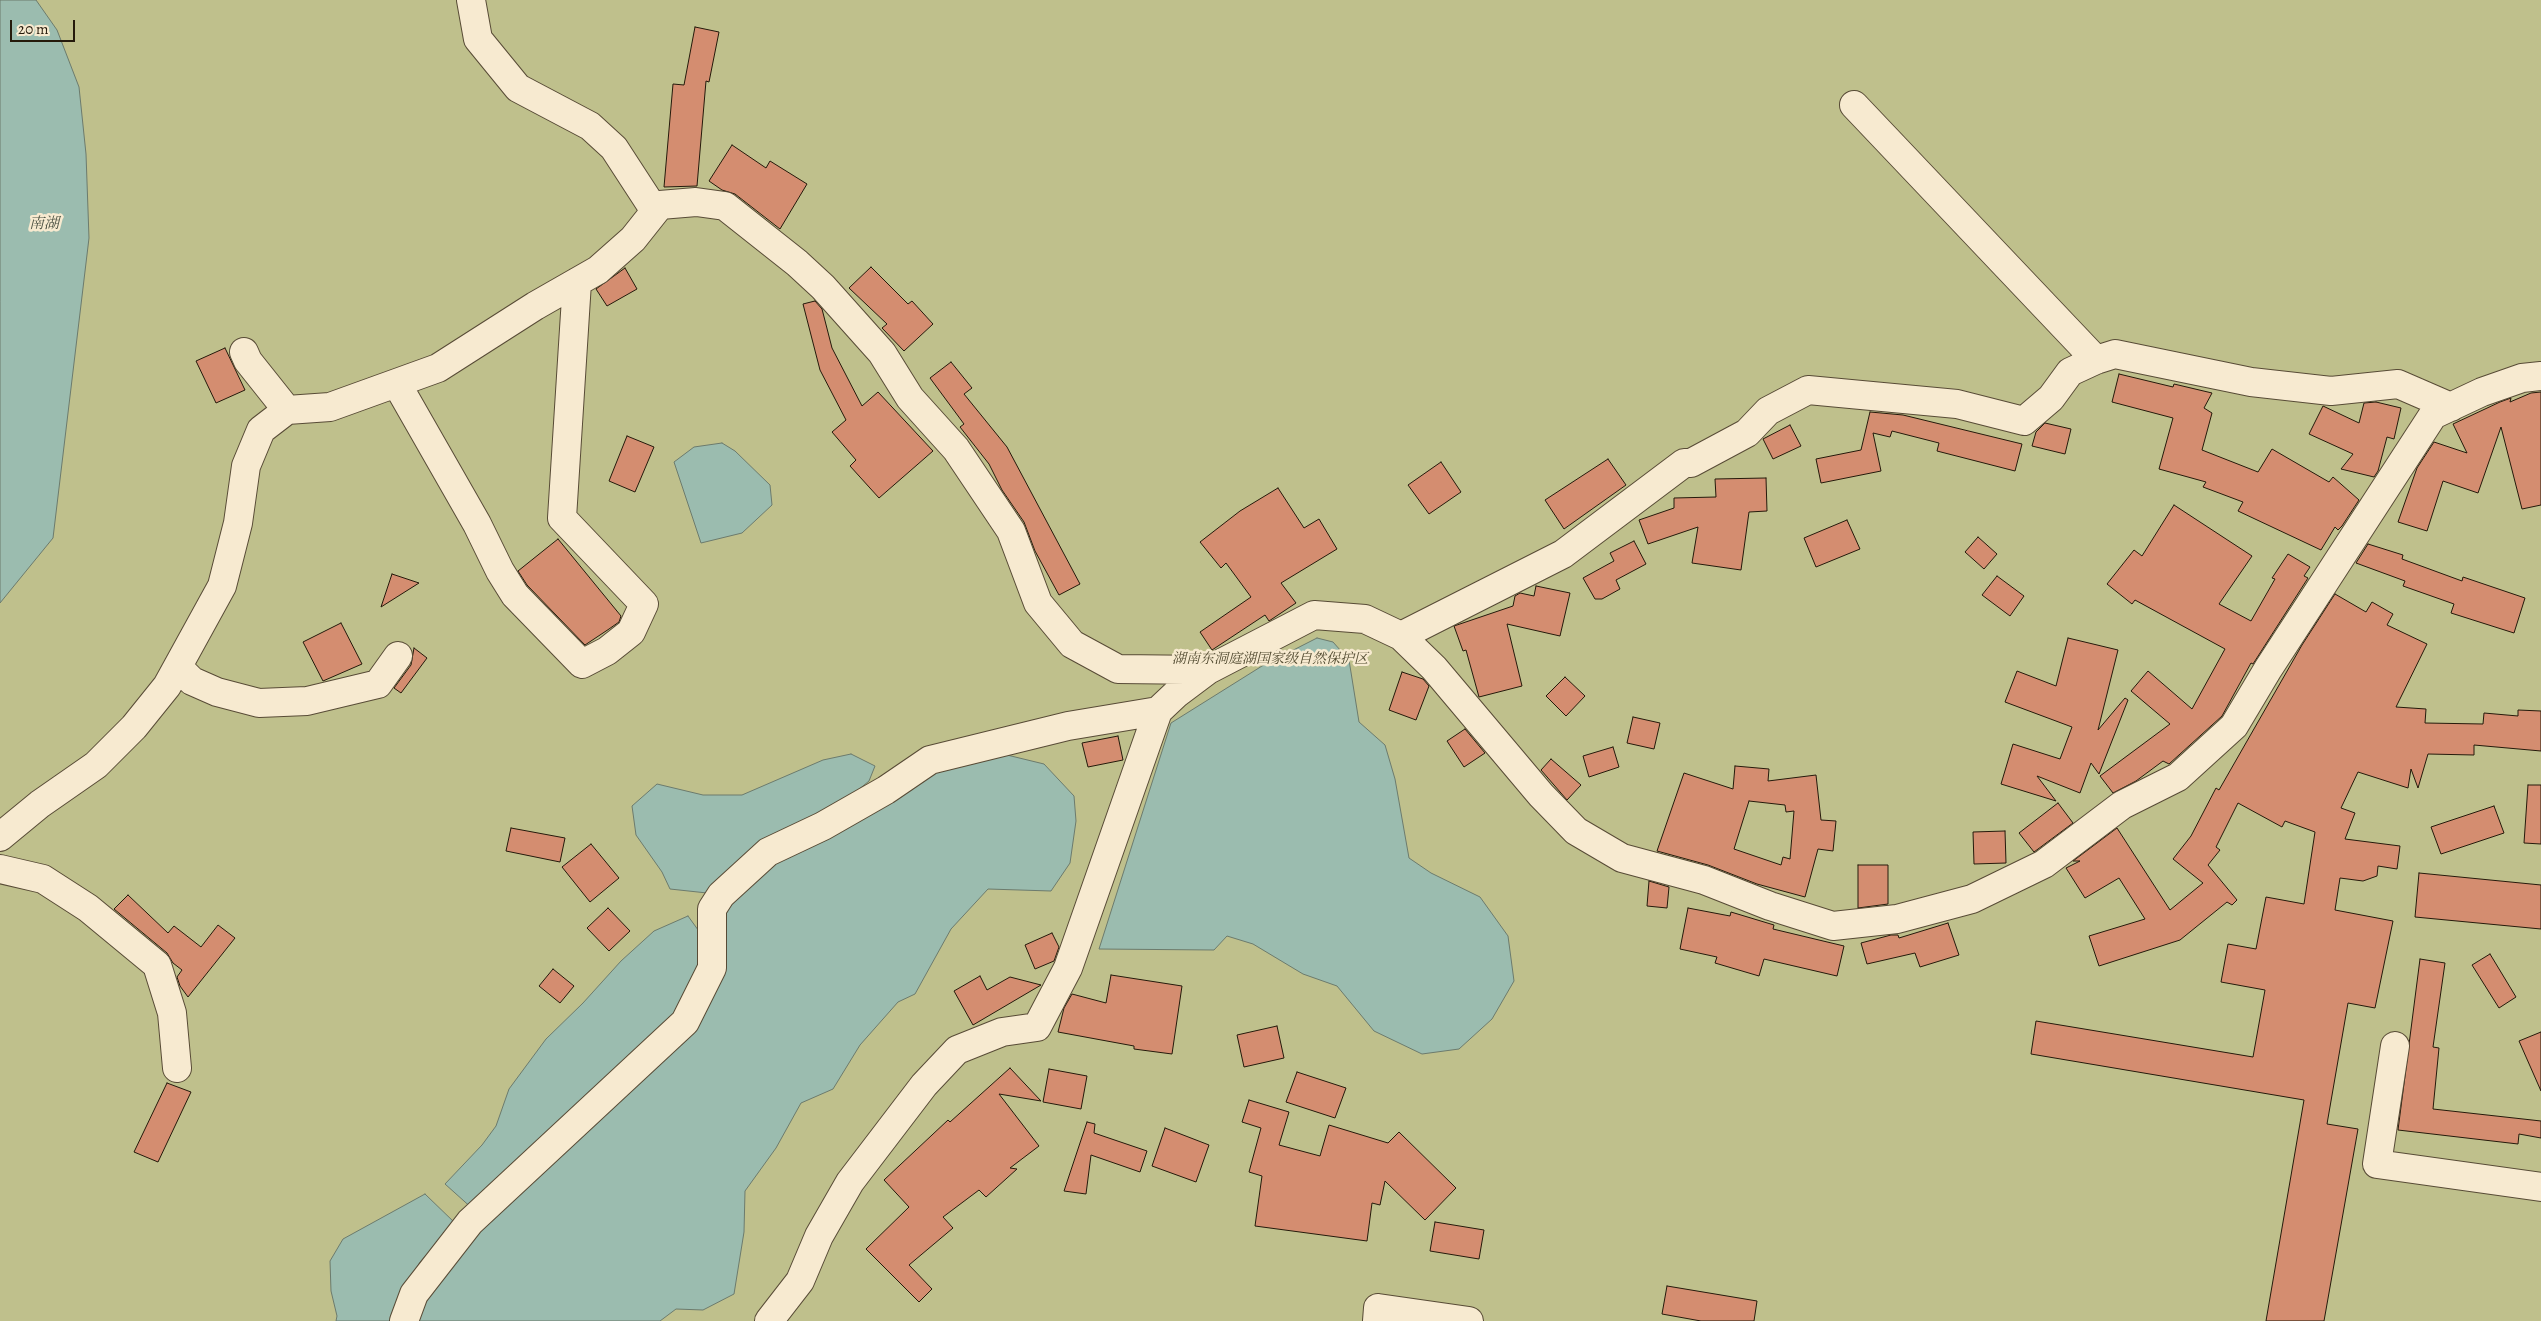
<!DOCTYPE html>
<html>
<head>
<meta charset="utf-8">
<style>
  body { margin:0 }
  #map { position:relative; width:2541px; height:1321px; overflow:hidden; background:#f3deb7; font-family:Alegreya,serif }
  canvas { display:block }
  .scale { position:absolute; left:10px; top:20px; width:65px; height:22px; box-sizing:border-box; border:2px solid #251a0b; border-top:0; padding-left:6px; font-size:15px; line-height:18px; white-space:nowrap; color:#251a0b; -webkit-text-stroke:4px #f7ead0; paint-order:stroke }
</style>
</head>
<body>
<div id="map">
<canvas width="2541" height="1321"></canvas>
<div class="scale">20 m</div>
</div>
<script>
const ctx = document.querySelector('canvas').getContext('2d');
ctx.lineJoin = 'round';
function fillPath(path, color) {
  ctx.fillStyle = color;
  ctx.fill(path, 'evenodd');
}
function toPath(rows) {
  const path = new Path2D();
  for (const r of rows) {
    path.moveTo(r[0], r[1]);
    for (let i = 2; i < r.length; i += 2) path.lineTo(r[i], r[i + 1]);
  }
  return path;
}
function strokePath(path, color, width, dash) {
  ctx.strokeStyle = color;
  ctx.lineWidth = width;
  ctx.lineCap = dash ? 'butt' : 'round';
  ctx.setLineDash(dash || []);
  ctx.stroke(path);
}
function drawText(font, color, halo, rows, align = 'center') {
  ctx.font = font + ' Alegreya,"Noto Serif SC",serif';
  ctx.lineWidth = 5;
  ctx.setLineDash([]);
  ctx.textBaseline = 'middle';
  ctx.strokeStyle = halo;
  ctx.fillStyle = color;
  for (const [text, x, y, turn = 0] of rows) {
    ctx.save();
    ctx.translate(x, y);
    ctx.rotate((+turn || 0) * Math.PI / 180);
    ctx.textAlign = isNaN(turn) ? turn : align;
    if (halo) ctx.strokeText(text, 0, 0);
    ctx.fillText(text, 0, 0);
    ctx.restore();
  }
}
fillPath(toPath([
  [0,0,2541,0,2541,1321,0,1321]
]), '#bfc08c');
const water = toPath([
  [0,0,36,0,57,30,79,87,86,154,89,238,53,538,0,603,0,0],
  [722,443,735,451,770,485,772,505,742,533,701,543,674,462,694,447,722,443],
  [1317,638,1333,642,1349,660,1359,722,1385,745,1395,779,1409,858,1431,873,1480,897,1508,936,1514,981,1492,1019,1459,1049,1422,1054,1374,1031,1337,986,1303,974,1253,944,1227,936,1214,950,1099,949,1171,723,1262,666,1317,638],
  [851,754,875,766,869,781,829,814,707,893,670,889,662,872,636,835,632,806,657,784,703,795,742,795,823,760,851,754],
  [1007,755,1044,764,1074,796,1076,821,1070,863,1051,891,988,889,951,929,915,994,898,1002,860,1045,833,1089,801,1103,776,1148,745,1191,744,1232,734,1294,703,1310,676,1309,660,1321,414,1321,420,1303,478,1223,664,1059,725,920,730,898,773,855,833,836,944,766,1007,755],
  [688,916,701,934,705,967,678,1020,474,1210,445,1184,482,1145,496,1126,509,1089,546,1039,583,1003,621,961,654,931,688,916],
  [425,1194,455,1223,420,1262,393,1310,392,1321,336,1321,337,1316,331,1291,330,1261,343,1239,425,1194]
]);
fillPath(water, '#9bbcaf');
strokePath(water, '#6c7b6d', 1);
const building = toPath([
  [695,27,719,32,709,82,706,81,697,186,664,187,673,84,684,85,695,27],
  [732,145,766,168,770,161,807,184,780,229,735,194,722,190,709,181,732,145],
  [871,267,908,304,912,301,933,324,904,351,882,328,887,324,849,288,871,267],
  [625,268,637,289,607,306,596,289,625,268],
  [815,301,822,309,832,348,862,406,878,392,933,451,879,498,850,466,856,460,832,432,846,420,820,370,803,304,815,301],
  [225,348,245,390,216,403,196,361,225,348],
  [951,362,972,388,964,394,1007,447,1080,584,1059,595,1035,551,1024,522,1002,490,989,464,960,427,964,424,930,378,951,362],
  [2119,374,2173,387,2174,384,2212,393,2204,408,2212,413,2202,450,2258,472,2272,449,2329,482,2333,477,2359,500,2342,526,2338,530,2335,527,2321,550,2238,511,2243,502,2203,487,2206,482,2159,469,2173,418,2112,402,2119,374],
  [2541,392,2541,505,2522,509,2501,427,2478,493,2443,481,2427,531,2398,522,2417,468,2434,442,2467,453,2453,424,2500,402,2511,398,2510,402,2531,393,2541,392],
  [2376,402,2401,408,2394,439,2387,437,2378,471,2374,477,2341,469,2353,454,2309,434,2323,406,2359,423,2364,403,2376,402],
  [1870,412,1903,415,2022,444,2015,471,1937,451,1939,443,1892,431,1890,437,1873,433,1881,471,1821,483,1816,459,1861,450,1870,412],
  [2045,423,2071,429,2065,454,2032,446,2036,432,2045,423],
  [1790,425,1801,446,1773,459,1763,439,1790,425],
  [627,436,654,447,635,492,609,481,627,436],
  [1608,459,1626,485,1564,529,1545,500,1608,459],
  [1441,462,1461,492,1429,514,1408,485,1441,462],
  [1766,478,1767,511,1749,512,1741,570,1692,563,1698,527,1648,544,1639,520,1674,508,1674,498,1716,497,1715,479,1766,478],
  [1278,488,1304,528,1319,519,1337,549,1281,583,1296,603,1269,621,1265,615,1212,650,1200,632,1251,597,1226,563,1221,568,1200,542,1240,511,1278,488],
  [2174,505,2252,556,2219,604,2251,621,2275,579,2272,578,2288,554,2310,567,2304,576,2308,578,2253,664,2251,663,2222,716,2169,764,2163,761,2136,781,2113,793,2100,776,2170,724,2131,691,2148,671,2192,709,2225,649,2135,600,2132,604,2107,584,2134,550,2142,556,2174,505],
  [1847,520,1860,549,1816,567,1804,538,1847,520],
  [1978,537,1997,554,1984,569,1965,552,1978,537],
  [558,539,621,616,619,622,609,629,585,645,527,585,518,571,558,539],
  [1634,541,1646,564,1616,580,1620,589,1602,599,1595,599,1583,578,1614,561,1610,553,1634,541],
  [2368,544,2403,555,2402,559,2462,581,2463,577,2525,598,2514,633,2451,613,2454,604,2403,586,2405,581,2356,563,2368,544],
  [392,574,419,583,381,607,392,574],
  [1997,576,2024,596,2010,616,1982,595,1997,576],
  [1536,586,1570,593,1560,636,1507,624,1522,686,1479,697,1466,650,1463,651,1454,626,1513,606,1515,596,1520,593,1534,596,1536,586],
  [2335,594,2366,612,2372,602,2393,614,2387,625,2427,644,2396,707,2426,709,2425,723,2483,724,2484,713,2518,716,2518,710,2541,711,2541,751,2474,745,2474,755,2428,754,2418,788,2411,769,2408,788,2358,772,2341,808,2355,813,2345,839,2400,846,2397,869,2378,866,2377,876,2363,881,2340,878,2335,910,2393,921,2375,1008,2348,1003,2327,1124,2358,1129,2324,1321,2266,1321,2304,1100,2031,1054,2036,1021,2253,1057,2265,990,2221,982,2228,944,2256,949,2266,897,2304,904,2315,832,2285,821,2282,827,2238,803,2216,847,2220,850,2208,865,2237,900,2232,905,2227,902,2180,940,2099,966,2089,936,2145,919,2119,878,2085,898,2066,868,2080,861,2073,861,2117,828,2170,910,2203,883,2173,859,2191,836,2216,788,2219,790,2302,645,2335,594],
  [341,623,362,664,323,681,303,642,341,623],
  [2068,638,2118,650,2098,730,2125,698,2128,700,2099,774,2091,763,2080,793,2037,776,2056,801,2001,784,2013,744,2060,759,2072,727,2005,702,2017,671,2056,686,2068,638],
  [414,648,427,658,401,693,394,688,411,665,414,648],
  [1402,672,1423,679,1429,686,1416,720,1389,710,1402,672],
  [1565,677,1585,696,1566,716,1546,696,1565,677],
  [1633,717,1660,723,1654,749,1627,743,1633,717],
  [1465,729,1485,753,1464,767,1447,741,1465,729],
  [1118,736,1123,760,1088,767,1082,743,1118,736],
  [1613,747,1619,767,1589,777,1583,756,1613,747],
  [1551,759,1581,785,1567,800,1541,770,1551,759],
  [1735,766,1769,769,1768,781,1816,775,1821,820,1836,821,1833,851,1818,849,1805,897,1757,884,1708,865,1657,851,1684,773,1733,789,1735,766],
  [1749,801,1785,805,1786,812,1794,811,1790,859,1783,857,1781,865,1734,849,1749,801],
  [2528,785,2541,785,2541,844,2524,843,2528,785],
  [2058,803,2073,823,2034,852,2019,833,2058,803],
  [2494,806,2504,833,2441,854,2431,827,2494,806],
  [511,828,565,838,560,862,506,851,511,828],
  [2005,831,2006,863,1974,864,1973,832,2005,831],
  [591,844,619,878,590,902,562,867,591,844],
  [1858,865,1888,865,1888,904,1858,908,1858,865],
  [2419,873,2541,885,2541,929,2415,917,2419,873],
  [1649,881,1669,887,1667,908,1647,906,1649,881],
  [128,895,168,933,174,926,201,947,218,925,235,938,188,997,180,986,177,977,182,970,173,963,167,953,114,909,128,895],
  [608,908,630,931,609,951,587,928,608,908],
  [1688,908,1730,916,1731,912,1774,925,1773,929,1844,946,1837,976,1764,959,1759,976,1715,963,1717,957,1680,949,1688,908],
  [1948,923,1959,955,1920,967,1915,953,1867,964,1861,943,1891,935,1898,935,1899,938,1948,923],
  [1052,933,1059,947,1054,961,1035,969,1025,945,1052,933],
  [2490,954,2516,997,2499,1008,2472,965,2490,954],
  [2420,959,2445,963,2433,1047,2439,1048,2433,1109,2541,1121,2541,1138,2519,1134,2518,1144,2398,1130,2420,959],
  [553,969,574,986,560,1003,539,986,553,969],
  [1111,975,1182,986,1172,1054,1134,1049,1134,1046,1058,1032,1064,1008,1072,994,1106,1003,1111,975],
  [980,976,987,990,1010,977,1041,985,973,1025,954,991,980,976],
  [1277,1026,1284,1058,1244,1067,1237,1035,1277,1026],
  [2541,1032,2541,1091,2519,1041,2541,1032],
  [1010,1068,1041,1101,999,1094,1039,1146,1010,1168,1017,1169,986,1197,979,1190,943,1217,953,1228,909,1265,932,1289,919,1302,866,1249,909,1207,884,1180,948,1120,950,1122,1010,1068],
  [1049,1069,1087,1076,1081,1109,1043,1102,1049,1069],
  [1297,1072,1346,1088,1335,1118,1286,1102,1297,1072],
  [167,1083,191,1092,158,1162,134,1152,167,1083],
  [1249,1100,1289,1112,1279,1145,1320,1156,1329,1125,1388,1143,1399,1132,1456,1188,1425,1220,1385,1181,1380,1205,1372,1203,1367,1241,1255,1226,1262,1176,1249,1172,1261,1128,1242,1122,1249,1100],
  [1087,1122,1095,1124,1094,1133,1147,1151,1140,1172,1091,1155,1086,1194,1064,1191,1087,1122],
  [1165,1128,1209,1145,1196,1182,1152,1166,1165,1128],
  [1435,1222,1484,1230,1479,1259,1430,1251,1435,1222],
  [1667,1286,1757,1301,1754,1321,1701,1321,1662,1314,1667,1286]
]);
fillPath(building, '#d48d70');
strokePath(building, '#251a0b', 1);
const minor = toPath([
  [471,0,478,39,518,88,590,126,614,148,655,211],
  [1854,105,2096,360],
  [244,352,248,361,287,410],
  [397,384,477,524,500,571,515,595,582,664,607,651,631,632,644,604,562,518,577,282],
  [1401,636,1563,554,1684,463,1691,463,1747,433,1768,411,1808,390,1957,404,2024,421,2051,398,2070,372,2096,360,2115,354,2251,382,2331,391,2398,384,2451,407],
  [178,667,192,681,217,692,259,703,307,701,378,684,398,656],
  [0,837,40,804,96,765,134,727,167,686,222,586,238,523,246,466,261,430,287,410,330,407,438,368,535,306,598,270,633,239,660,205,696,202,725,206,797,263,823,287,882,353,910,398,956,449,1011,531,1038,603,1072,644,1118,669,1208,670],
  [0,869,43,879,88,908,157,965,172,1013,177,1068],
  [2395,1046,2377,1164,2541,1187],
  [404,1321,414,1294,470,1222,685,1022,712,968,712,909,721,895,768,852,823,826,886,790,930,760,1068,726,1158,711],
  [769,1321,800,1281,819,1236,850,1182,924,1085,957,1050,1002,1032,1037,1027,1068,968,1158,711,1176,694,1208,670,1314,615,1365,619,1401,636,1434,668,1541,795,1576,831,1622,858,1704,880,1770,906,1833,926,1897,919,1972,899,2044,864,2122,805,2178,777,2234,726,2268,669,2433,415,2482,392,2522,378,2541,376],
  [1377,1321,1378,1308,1469,1321]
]);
strokePath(minor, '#584b36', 30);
strokePath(minor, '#f7ead0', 28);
drawText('italic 14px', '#534c32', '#f7ead0', [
  ["湖南东洞庭湖国家级自然保护区",1270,660]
]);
drawText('italic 15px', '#4e5344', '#f7ead0', [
  ["南湖",44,224]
]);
</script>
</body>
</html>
